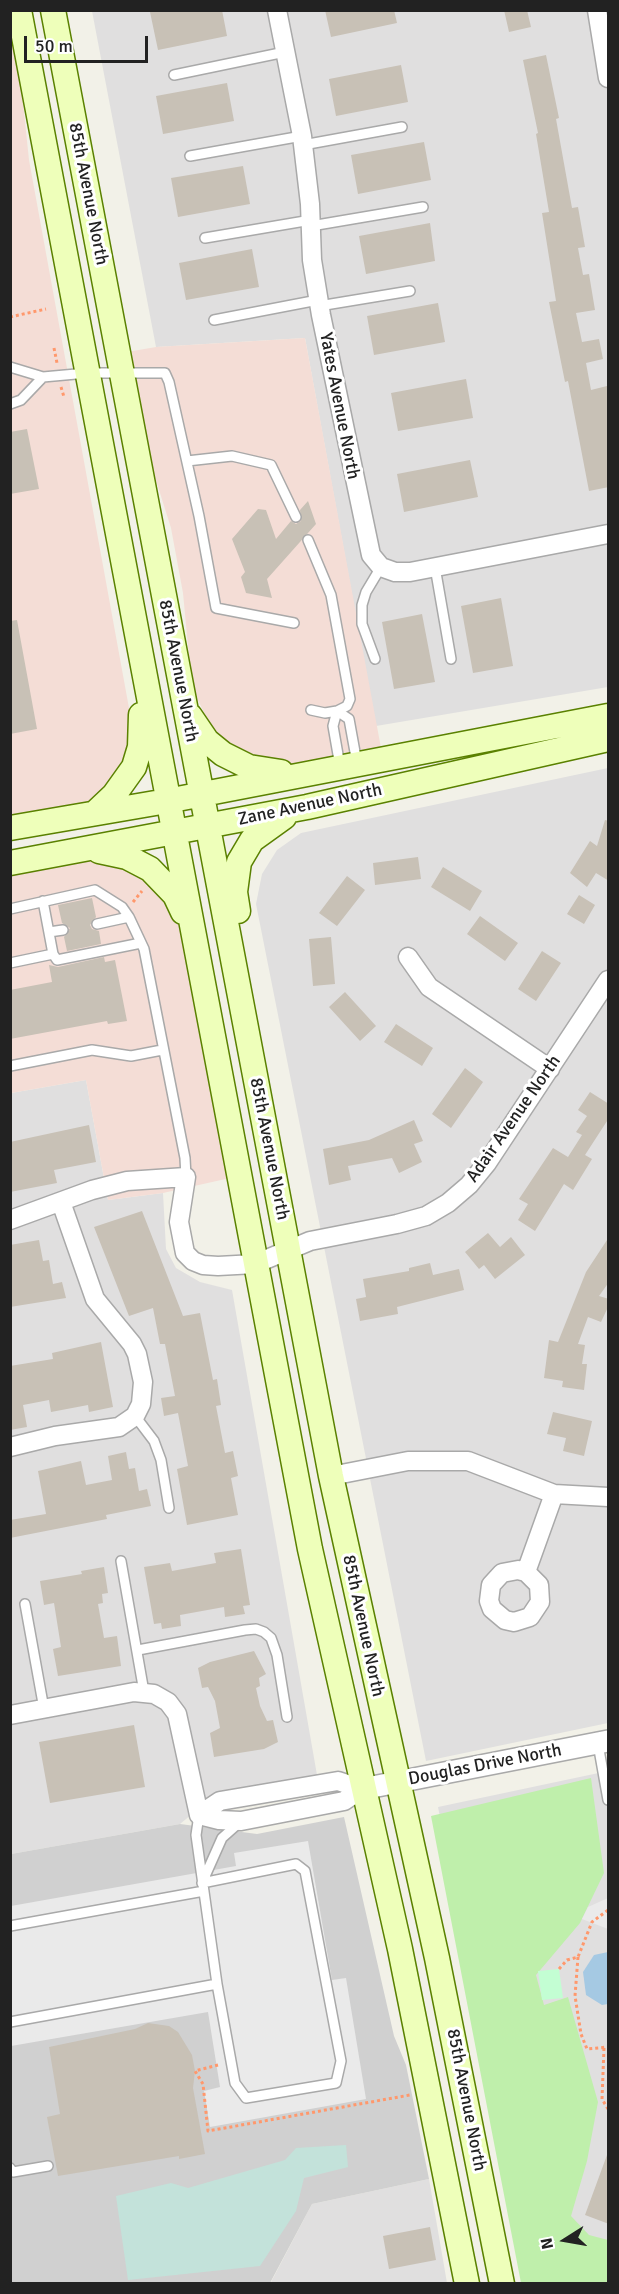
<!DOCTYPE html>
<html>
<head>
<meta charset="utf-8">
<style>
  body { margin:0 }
  #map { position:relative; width:619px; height:2294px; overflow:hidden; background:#f2f1e8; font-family:Signika,sans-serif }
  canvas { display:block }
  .frame { position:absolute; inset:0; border:12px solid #222; pointer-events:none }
  .north { position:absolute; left:535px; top:2210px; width:60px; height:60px; -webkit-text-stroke:4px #fff; paint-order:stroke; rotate:259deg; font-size:16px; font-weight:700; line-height:24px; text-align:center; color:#222 }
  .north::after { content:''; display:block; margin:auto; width:21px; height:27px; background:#222; clip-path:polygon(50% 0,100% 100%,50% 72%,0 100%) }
  .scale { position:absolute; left:24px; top:36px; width:124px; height:27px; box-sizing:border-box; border:3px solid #222; border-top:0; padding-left:8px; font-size:18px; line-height:21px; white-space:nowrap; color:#222; -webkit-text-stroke:4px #fff; paint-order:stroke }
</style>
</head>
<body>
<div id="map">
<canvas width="619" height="2294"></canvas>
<div class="frame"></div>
<div class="north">N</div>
<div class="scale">50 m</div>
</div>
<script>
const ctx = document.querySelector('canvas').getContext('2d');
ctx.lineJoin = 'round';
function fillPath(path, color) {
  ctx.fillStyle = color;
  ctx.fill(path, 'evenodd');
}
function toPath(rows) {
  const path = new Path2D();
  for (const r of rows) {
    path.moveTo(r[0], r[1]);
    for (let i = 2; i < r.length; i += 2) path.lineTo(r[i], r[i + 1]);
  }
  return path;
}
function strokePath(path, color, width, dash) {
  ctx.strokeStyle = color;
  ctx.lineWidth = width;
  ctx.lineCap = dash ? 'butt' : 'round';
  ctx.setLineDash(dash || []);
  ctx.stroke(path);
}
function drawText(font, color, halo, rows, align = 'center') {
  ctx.font = font + ' Signika,sans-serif';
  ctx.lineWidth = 6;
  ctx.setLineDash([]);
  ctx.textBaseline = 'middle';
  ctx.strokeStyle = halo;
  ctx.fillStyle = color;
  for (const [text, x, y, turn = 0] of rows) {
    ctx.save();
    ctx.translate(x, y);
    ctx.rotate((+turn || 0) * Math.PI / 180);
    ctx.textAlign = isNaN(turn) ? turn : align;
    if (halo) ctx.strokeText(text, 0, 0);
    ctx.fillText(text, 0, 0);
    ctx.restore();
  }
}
fillPath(toPath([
  [92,11,608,11,608,687,376,726,305,338,156,347],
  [608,768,608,1723,426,1761,256,904,262,874,277,850,301,833],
  [86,1080,108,1200,163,1193,166,1249,176,1268,200,1282,232,1290,317,1775,215,1795,180,1824,11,1854,11,1093],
  [608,1771,608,2283,525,2248,438,1807],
  [429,2179,447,2283,270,2284,312,2204]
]), '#e0dfdf');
fillPath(toPath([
  [10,24,20,74,29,160,133,730,127,766,103,793,79,806,10,817],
  [305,338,381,748,291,767,271,765,217,739,192,688,183,593,171,528,149,458,127,352,156,347],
  [101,859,122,864,153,881,178,914,230,1178,163,1193,108,1200,86,1080,11,1093,11,875]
]), '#f4ddd6');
fillPath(toPath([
  [344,1817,394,2036,406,2065,429,2179,312,2204,270,2283,11,2284,11,1854,180,1824,257,1834]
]), '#d0d0d0');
fillPath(toPath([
  [591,1778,604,1873,580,1923,536,1975,544,2005,568,1997,598,2102,587,2161,571,2216,589,2235,608,2240,608,2283,521,2283,431,1816]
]), '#bfefab');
fillPath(toPath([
  [346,2145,348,2167,304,2178,296,2211,260,2266,128,2280,116,2196,171,2183,188,2188,285,2160,296,2148]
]), '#c3e2da');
fillPath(toPath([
  [559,1969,563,1998,542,2000,538,1971]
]), '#c3fed3');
fillPath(toPath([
  [308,1841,332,1980,346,1978,366,2099,210,2127,204,2091,220,2087,208,2012,11,2046,11,1906,236,1866,234,1853],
  [608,1898,608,1929,582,1919,588,1907]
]), '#eaeaea');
fillPath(toPath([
  [608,1952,608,2004,602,2005,586,1995,583,1972,594,1955]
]), '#a5c9e3');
fillPath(toPath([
  [158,10,222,10,227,36,158,50,150,12],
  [325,10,394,10,397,23,331,37],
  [504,10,527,10,531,27,509,32],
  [546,55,559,118,556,119,572,208,578,207,585,247,578,248,583,275,589,274,595,310,576,313,582,342,599,339,603,359,586,363,591,390,607,386,609,393,609,487,589,491,568,381,565,382,549,302,556,301,542,213,549,212,536,134,538,133,523,60],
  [401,65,408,102,336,116,329,79],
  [227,83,234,121,163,134,156,96],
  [424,142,431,180,358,194,351,155],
  [243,166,250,204,178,217,171,178],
  [430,223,435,261,366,274,359,236],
  [252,249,259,287,186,300,179,263],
  [438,303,445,342,374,355,367,316],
  [466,379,473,418,398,431,391,393],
  [27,429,39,489,10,494,10,432],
  [470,460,478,497,404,512,397,474],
  [308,501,316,524,267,579,272,598,246,593,241,577,245,572,232,539,258,509,266,510,276,539,291,521,296,524,301,521,300,510],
  [501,598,513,666,473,673,461,606],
  [422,614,435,682,394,689,382,622],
  [17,620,37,729,10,734,10,621],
  [605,820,609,821,609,881,596,873,587,887,570,873,590,841,597,846],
  [418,857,421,879,375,885,373,863],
  [443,867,482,891,470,911,431,887],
  [347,876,365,890,337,926,319,913],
  [579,895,595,905,584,924,567,914],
  [92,898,96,917,90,925,92,929,99,931,101,944,67,951,64,937,70,928,62,923,58,905],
  [480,916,518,943,505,961,467,934],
  [331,937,335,984,313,986,309,939],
  [542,951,561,963,536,1001,518,989],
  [104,957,105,962,115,960,127,1021,108,1024,107,1021,10,1039,10,990,52,982,49,965,58,967],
  [345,992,376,1026,360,1041,329,1007],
  [396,1024,433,1048,422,1066,384,1042],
  [465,1068,483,1082,451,1128,432,1114],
  [590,1092,609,1104,609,1118,585,1155,592,1159,573,1190,564,1184,535,1231,518,1220,528,1204,519,1199,553,1148,568,1157,582,1135,576,1132,587,1116,578,1110],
  [414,1120,423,1141,414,1144,422,1162,399,1173,392,1158,348,1166,351,1180,329,1185,323,1149,369,1140],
  [89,1125,96,1162,54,1170,57,1183,10,1192,10,1142],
  [142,1211,183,1316,200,1313,213,1380,217,1379,221,1405,216,1406,225,1453,233,1451,238,1476,231,1478,238,1515,187,1525,177,1469,188,1466,178,1413,164,1416,161,1398,175,1396,165,1344,160,1344,153,1308,129,1316,94,1227],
  [488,1233,500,1247,511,1237,525,1255,495,1279,484,1265,479,1269,465,1252],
  [609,1237,609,1282,599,1296,609,1299,609,1305,601,1322,588,1317,578,1344,585,1345,582,1364,587,1364,584,1390,562,1387,563,1381,544,1378,549,1340,558,1342,586,1272],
  [39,1240,43,1261,49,1260,53,1284,62,1282,66,1298,10,1307,10,1245],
  [430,1263,433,1275,459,1269,464,1290,397,1307,398,1314,360,1321,356,1299,366,1297,363,1279,409,1271,409,1268],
  [101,1342,113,1407,89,1412,88,1405,51,1412,49,1400,23,1405,27,1427,10,1430,10,1366,53,1359,52,1353],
  [553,1412,592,1421,584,1456,563,1451,566,1438,547,1434],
  [126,1452,129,1469,135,1468,139,1491,147,1489,151,1506,106,1515,107,1519,10,1538,10,1520,46,1514,38,1471,81,1461,86,1485,112,1480,108,1456],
  [241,1549,250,1605,243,1606,245,1614,225,1617,224,1607,180,1615,181,1626,162,1629,161,1623,154,1624,144,1567,170,1563,172,1571,216,1563,214,1553],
  [104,1567,108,1593,102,1594,103,1603,98,1604,104,1638,117,1636,121,1666,58,1676,53,1649,61,1647,54,1603,44,1605,40,1581,82,1574,81,1571],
  [254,1651,266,1674,259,1678,260,1686,256,1688,260,1706,267,1721,273,1720,278,1742,264,1749,214,1757,210,1733,220,1728,215,1701,208,1687,202,1688,198,1668,210,1662],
  [134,1725,145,1787,50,1803,39,1742],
  [148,2023,169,2026,178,2032,192,2055,195,2071,193,2088,205,2154,179,2159,179,2156,58,2176,47,2117,60,2114,49,2047,135,2029],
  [607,2155,609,2155,609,2224,585,2215],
  [430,2227,436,2260,389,2269,383,2236]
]), '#c8c1b6');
const service = toPath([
  [174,75,285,52],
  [303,145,402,127],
  [190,156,302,136],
  [311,226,423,207],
  [205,238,311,220],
  [319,306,410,291],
  [214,320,318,300],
  [10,367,43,377,87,373,165,373,169,382,199,516,216,608,294,623],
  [10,404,21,400,43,377],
  [187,461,232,456,271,465,296,517],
  [308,540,331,595,350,699,347,706,337,711,325,713,311,710],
  [435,567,451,659],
  [375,659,362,624,362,605,366,592,381,567],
  [340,766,333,726,337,711,349,719,357,763],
  [10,909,95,890,122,907,129,917,144,949,185,1158,186,1177],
  [97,924,129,917],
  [49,932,63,930],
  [53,954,57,960,141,943],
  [10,963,53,954,43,901],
  [10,1066,92,1050,131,1056,162,1050],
  [135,1416,154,1441,161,1460,169,1508],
  [121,1561,144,1692],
  [25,1604,44,1709],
  [138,1650,245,1630,256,1629,264,1632,271,1638,277,1655,287,1717],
  [598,1744,608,1800],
  [199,1815,196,1835,217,1984],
  [202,1883,222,1838,240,1822],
  [10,1926,204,1891],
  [10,2022,217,1984,235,2083,246,2098,336,2083,341,2061,305,1871,296,1864,202,1883],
  [10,2168,13,2172,48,2166]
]);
const minor = toPath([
  [277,10,302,136,310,204,312,260,321,315,371,555,381,567,395,572,410,572,608,534],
  [597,10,608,78],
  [408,957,429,987,550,1069],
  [10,1220,92,1190,127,1181,186,1177,179,1222,185,1253,193,1261,203,1265,218,1266,255,1264,310,1241,397,1224,426,1216,448,1203,469,1185,487,1163,608,980],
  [10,1447,55,1436,119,1427,135,1416,141,1404,143,1382,137,1354,132,1344,95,1299,61,1202],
  [331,1476,408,1461,468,1461,554,1494,608,1497],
  [526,1572,539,1585,540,1602,530,1617,514,1622,505,1620,492,1609,489,1601,491,1585,502,1573,518,1570,526,1572,554,1494],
  [10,1715,134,1692,154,1694,168,1702,177,1714,199,1815],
  [199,1815,220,1801,338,1781,362,1789],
  [199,1815,219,1820,241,1821,344,1801,362,1789]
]);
const tertiary = toPath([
  [362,1789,608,1741]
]);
const secondary = toPath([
  [19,10,310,1549,400,1949,467,2284],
  [53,10,331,1476,437,1958,502,2284],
  [190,716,207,741,223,754,249,767,281,772],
  [95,813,114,795,134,767,140,747,141,715],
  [10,828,167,801,608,716],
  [99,851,127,857,150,869,175,895,183,912],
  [10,863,307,807,608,739],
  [238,911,235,892,239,862,252,840,284,817]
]);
strokePath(service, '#a9a9a9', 12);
strokePath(minor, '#a9a9a9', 21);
strokePath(tertiary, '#a9a9a9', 24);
strokePath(secondary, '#5a8100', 27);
strokePath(toPath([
  [10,317,46,309],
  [54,348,57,363],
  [61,387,64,397],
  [133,902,142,891],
  [578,1957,575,1996,581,2034,587,2049,608,2047],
  [559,1969,567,1960,578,1957,592,1922,608,1910],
  [604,2048,602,2099,608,2109],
  [218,2065,195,2071,203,2084,208,2131,410,2095]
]), '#ff986c', 3, [3, 3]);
strokePath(service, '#fff', 9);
strokePath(minor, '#fff', 18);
strokePath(tertiary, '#fff', 21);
strokePath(secondary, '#eeffba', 24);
drawText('18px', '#222', '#fff', [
  ["85th Avenue North",88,194,79],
  ["Yates Avenue North",339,406,79],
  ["85th Avenue North",178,671,79],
  ["Zane Avenue North",310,805,-12],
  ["Adair Avenue North",514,1119,-55],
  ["85th Avenue North",269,1149,79],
  ["85th Avenue North",363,1626,78],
  ["Douglas Drive North",485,1765,-11],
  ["85th Avenue North",466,2100,79]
]);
</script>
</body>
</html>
